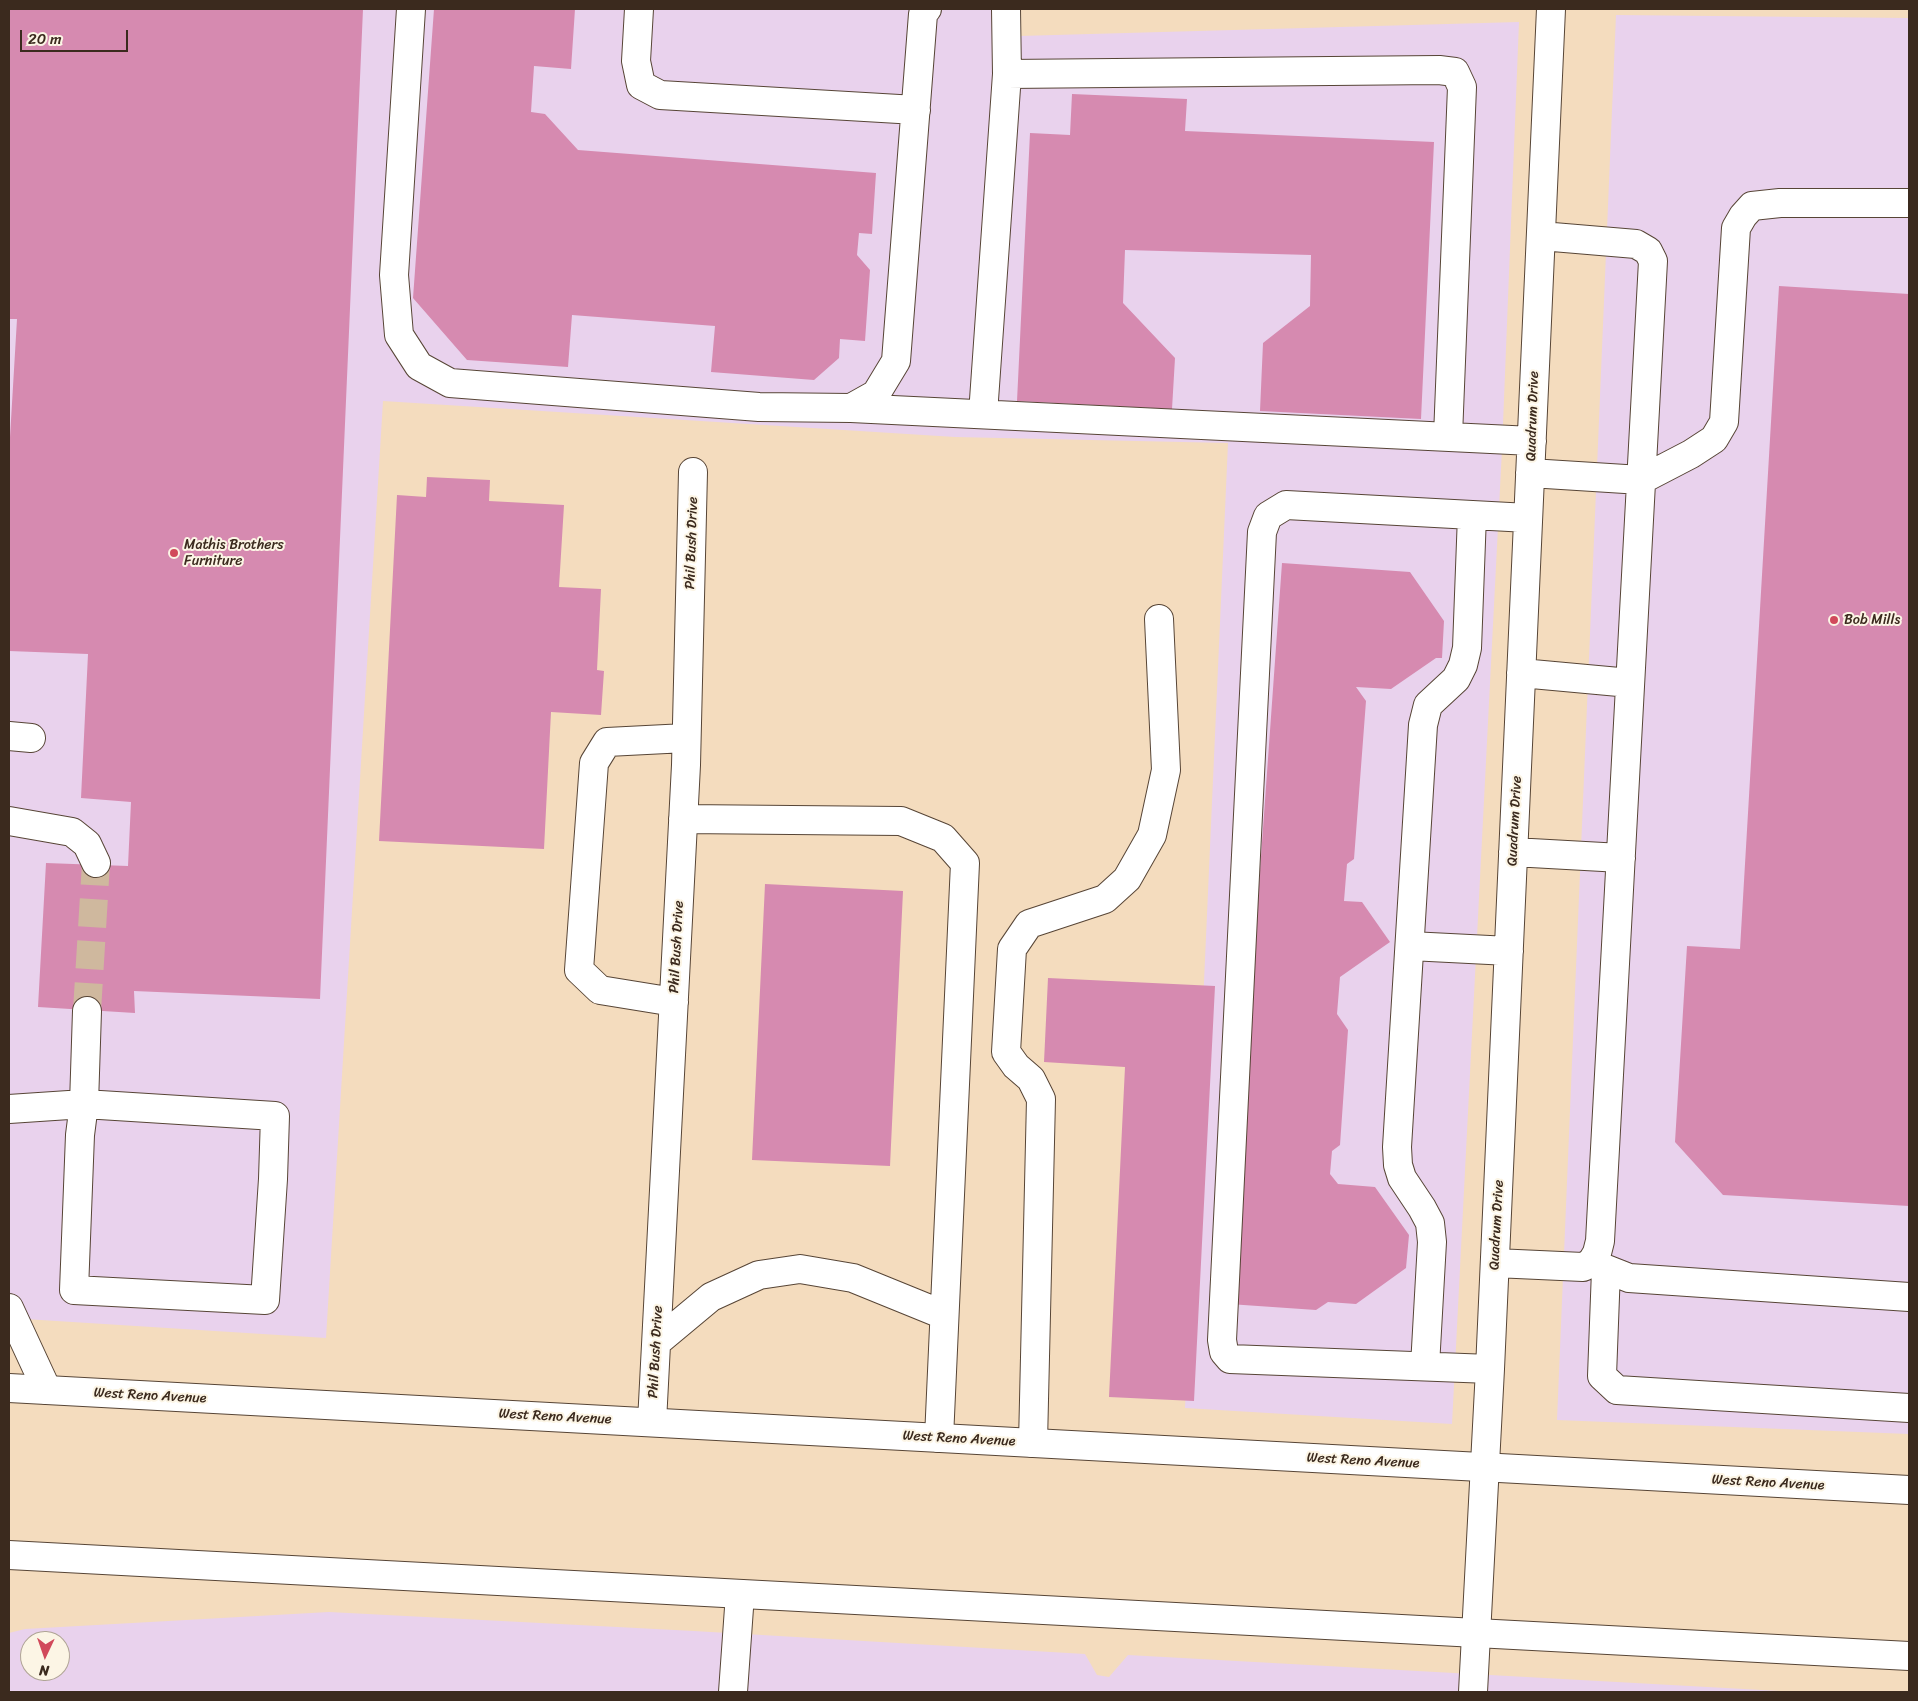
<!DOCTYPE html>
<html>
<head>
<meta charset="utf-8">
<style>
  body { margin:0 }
  #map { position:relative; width:1918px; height:1701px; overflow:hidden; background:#f4dcbe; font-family:Sriracha,sans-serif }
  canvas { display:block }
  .frame { position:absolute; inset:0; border:10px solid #3b2a1e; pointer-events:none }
  .north { position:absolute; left:20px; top:1631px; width:50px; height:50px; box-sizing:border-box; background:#fcf5e5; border:1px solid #afa495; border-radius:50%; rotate:183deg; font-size:14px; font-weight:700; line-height:20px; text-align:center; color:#3b2a1e }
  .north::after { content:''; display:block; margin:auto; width:18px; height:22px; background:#d1495b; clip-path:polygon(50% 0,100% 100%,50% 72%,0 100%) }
  .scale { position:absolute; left:20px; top:30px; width:108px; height:22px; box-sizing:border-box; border:2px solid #3b2a1e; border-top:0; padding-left:6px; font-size:15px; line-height:18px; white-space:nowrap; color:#3b2a1e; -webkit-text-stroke:4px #fcf5e5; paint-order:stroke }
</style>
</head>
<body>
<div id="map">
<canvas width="1918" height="1701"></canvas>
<div class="frame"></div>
<div class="north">N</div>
<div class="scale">20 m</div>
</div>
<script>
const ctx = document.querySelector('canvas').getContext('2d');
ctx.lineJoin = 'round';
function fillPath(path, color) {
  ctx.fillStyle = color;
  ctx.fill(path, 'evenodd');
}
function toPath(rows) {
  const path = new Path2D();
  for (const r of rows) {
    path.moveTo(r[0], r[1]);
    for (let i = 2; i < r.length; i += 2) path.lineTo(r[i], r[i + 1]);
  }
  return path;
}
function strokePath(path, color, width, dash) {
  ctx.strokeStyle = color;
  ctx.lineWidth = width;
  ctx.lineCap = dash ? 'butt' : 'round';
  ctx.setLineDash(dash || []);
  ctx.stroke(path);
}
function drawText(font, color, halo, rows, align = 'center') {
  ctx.font = font + ' Sriracha,sans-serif';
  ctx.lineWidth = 4;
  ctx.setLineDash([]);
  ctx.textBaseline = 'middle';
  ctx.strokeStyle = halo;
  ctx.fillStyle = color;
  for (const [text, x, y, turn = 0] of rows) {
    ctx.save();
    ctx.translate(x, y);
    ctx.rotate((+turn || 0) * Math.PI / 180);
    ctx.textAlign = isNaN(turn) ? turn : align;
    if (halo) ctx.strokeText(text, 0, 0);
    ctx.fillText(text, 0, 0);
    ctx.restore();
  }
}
fillPath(toPath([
  [9,9,1018,9,1019,36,1519,22,1502,449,1452,1424,1185,1408,1228,443,955,437,383,401,326,1338,9,1318],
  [1616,15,1909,18,1909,1434,1557,1420],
  [329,1612,694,1631,1085,1654,1097,1675,1109,1677,1128,1655,1798,1692,9,1692,9,1633,25,1629],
  [30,1641,60,1641,60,1671,30,1671]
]), '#e9d2ed');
fillPath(toPath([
  [9,9,363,9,320,999,134,991,135,1013,38,1007,46,863,128,866,131,802,81,798,88,654,9,651,9,454,17,319,9,319],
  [434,9,575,9,571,69,534,66,531,112,545,114,578,150,876,173,872,234,859,233,857,255,870,270,865,341,840,339,839,358,814,380,711,372,715,326,572,315,568,367,467,360,413,298],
  [1072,94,1187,99,1185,131,1434,142,1421,419,1260,411,1263,343,1310,306,1311,255,1125,250,1123,303,1175,358,1172,409,1017,401,1030,133,1070,135],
  [1779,286,1909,294,1909,1206,1723,1195,1675,1142,1687,946,1740,949],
  [427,477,490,480,489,501,564,505,559,587,601,589,597,670,604,671,601,715,551,712,544,849,379,841,397,495,426,497],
  [1282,563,1410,572,1444,621,1442,658,1436,658,1391,689,1356,687,1366,701,1354,859,1347,864,1344,901,1362,902,1390,942,1340,977,1337,1014,1348,1030,1340,1145,1332,1151,1330,1174,1338,1184,1375,1187,1409,1235,1406,1268,1356,1304,1328,1302,1316,1310,1229,1304],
  [765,884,903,891,890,1166,752,1160],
  [1048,978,1215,986,1194,1401,1109,1397,1125,1067,1044,1062]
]), '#d68ab0');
strokePath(toPath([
  [87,1011,96,863]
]), '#cfb89e', 28, [28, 14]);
const minor = toPath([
  [411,9,394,275,399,335,419,366,450,383,759,407,851,408,876,394,896,361,923,14,927,9],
  [639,9,636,61,641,85,660,95,916,110],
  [1006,9,1007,74],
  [851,408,1532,441],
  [983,414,1007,74,1439,70,1455,72,1462,87,1448,436],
  [1530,473,1641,480,1691,454,1714,439,1724,422,1736,228,1743,216,1752,206,1780,203,1909,203],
  [1521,673,1630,683],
  [9,736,31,738],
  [683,819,901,821,943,838,965,863,939,1438],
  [9,821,72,832,87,844,96,863],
  [1513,852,1621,858],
  [1410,946,1509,951],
  [674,1002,600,990,579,970,594,763,607,742,686,738],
  [9,1109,84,1104,275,1116,273,1179,265,1300,74,1290,80,1135,84,1104,87,1011],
  [1495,1263,1583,1267,1591,1263,1597,1253,1600,1241,1653,261,1648,251,1636,244,1541,236],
  [1591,1263,1629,1278,1909,1297],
  [1606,1270,1602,1376,1617,1390,1909,1408],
  [9,1308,47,1390],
  [657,1342,711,1297,759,1275,800,1269,853,1278,944,1315],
  [1425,1366,1432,1242,1430,1223,1422,1208,1402,1178,1398,1165,1397,1147,1423,725,1428,705,1456,679,1463,665,1467,648,1472,515],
  [1490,1369,1230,1359,1224,1352,1222,1340,1262,532,1268,516,1286,505,1528,518],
  [652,1422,686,765,693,472],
  [1033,1443,1041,1099,1031,1079,1016,1066,1006,1052,1012,949,1029,924,1105,899,1127,879,1152,835,1166,770,1159,619],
  [733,1692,740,1594],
  [1473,1692,1490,1369,1551,9]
]);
const major = toPath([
  [9,1388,1909,1490],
  [9,1555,1909,1656]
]);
strokePath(minor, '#574536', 30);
strokePath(major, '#574536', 30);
strokePath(minor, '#fff', 28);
strokePath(major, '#fff', 28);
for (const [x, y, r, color] of [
  [174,553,5,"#d1495b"],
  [1834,620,5,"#d1495b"]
]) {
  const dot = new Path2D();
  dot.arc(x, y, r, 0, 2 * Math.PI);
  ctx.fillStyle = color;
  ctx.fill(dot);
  strokePath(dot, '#fcf5e5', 2);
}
drawText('14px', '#3b2a1e', '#fcf5e5', [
  ["Quadrum Drive",1533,416,-88],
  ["Phil Bush Drive",692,543,-88],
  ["Quadrum Drive",1515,821,-87],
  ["Phil Bush Drive",677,947,-87],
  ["Quadrum Drive",1497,1225,-87],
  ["Phil Bush Drive",656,1352,-87],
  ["West Reno Avenue",150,1396,3],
  ["West Reno Avenue",555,1417,3],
  ["West Reno Avenue",959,1439,3],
  ["West Reno Avenue",1363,1461,3],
  ["West Reno Avenue",1768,1483,3]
]);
drawText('14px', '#3b2a1e', '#fcf5e5', [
  ["Mathis Brothers",184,545],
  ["Furniture",184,561],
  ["Bob Mills",1844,620]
], 'left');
</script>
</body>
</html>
